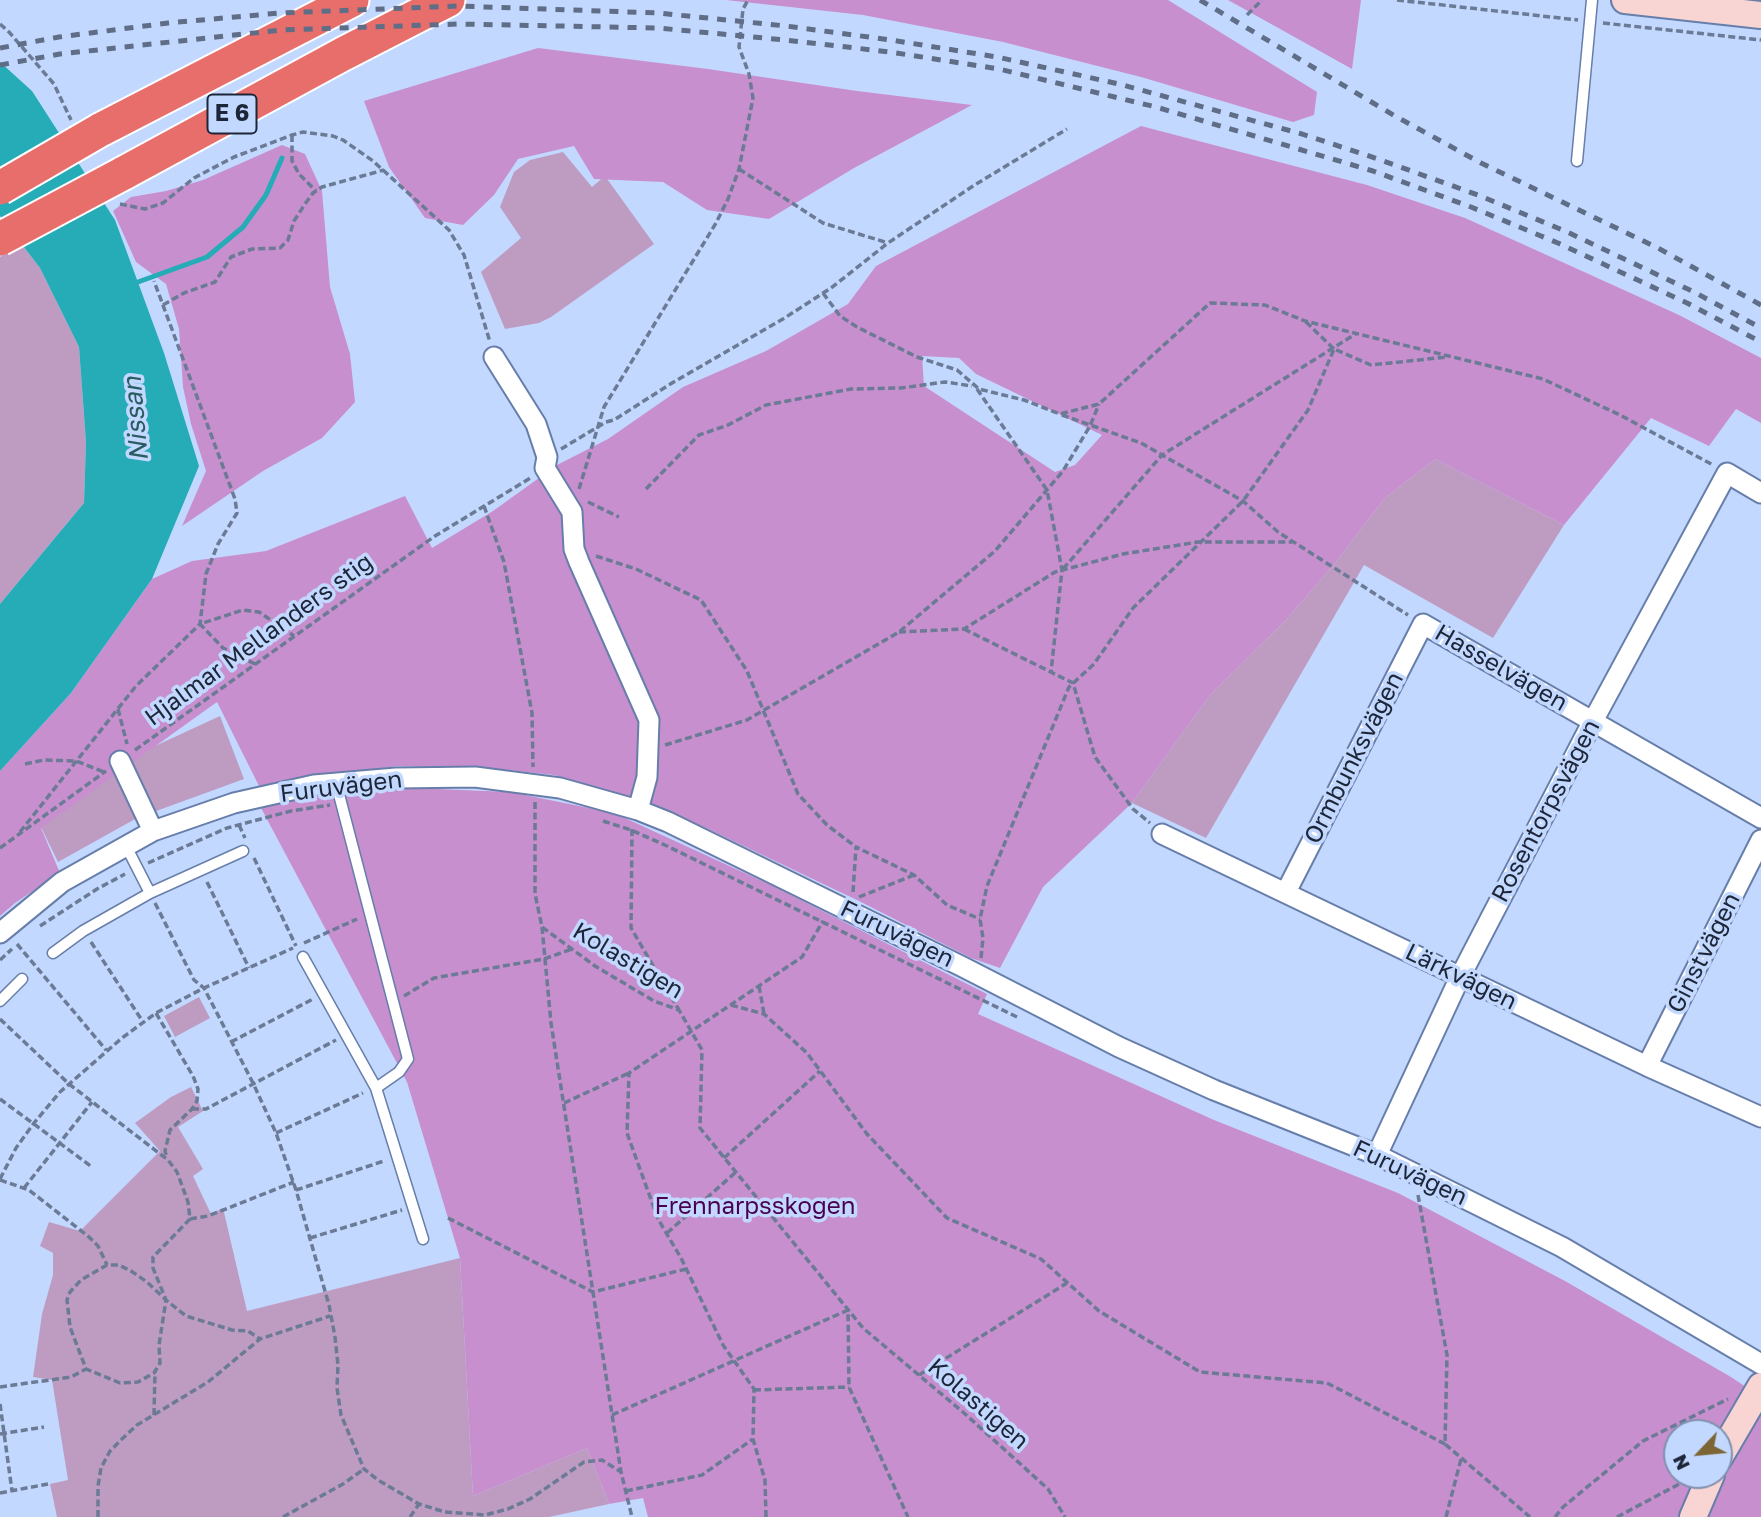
<!DOCTYPE html>
<html>
<head>
<meta charset="utf-8">
<style>
  body { margin:0 }
  #map { position:relative; width:1761px; height:1517px; overflow:hidden; background:#c3d8ff; font-family:"Golos Text",sans-serif }
  canvas { display:block }
  .north { position:absolute; left:1663px; top:1419px; width:70px; height:70px; box-sizing:border-box; background:#c3d8ff; border:2px solid #8191af; border-radius:50%; rotate:244deg; font-size:19px; font-weight:700; line-height:28px; text-align:center; color:#1d2638 }
  .north::after { content:''; display:block; margin:auto; width:24px; height:32px; background:#7d6536; clip-path:polygon(50% 0,100% 100%,50% 72%,0 100%) }
</style>
</head>
<body>
<div id="map">
<canvas width="1761" height="1517"></canvas>
<div class="north">N</div>
</div>
<script>
const ctx = document.querySelector('canvas').getContext('2d');
ctx.lineJoin = 'round';
function fillPath(path, color) {
  ctx.fillStyle = color;
  ctx.fill(path, 'evenodd');
}
function toPath(rows) {
  const path = new Path2D();
  for (const r of rows) {
    path.moveTo(r[0], r[1]);
    for (let i = 2; i < r.length; i += 2) path.lineTo(r[i], r[i + 1]);
  }
  return path;
}
function strokePath(path, color, width, dash) {
  ctx.strokeStyle = color;
  ctx.lineWidth = width;
  ctx.lineCap = dash ? 'butt' : 'round';
  ctx.setLineDash(dash || []);
  ctx.stroke(path);
}
function drawText(font, color, halo, rows, align = 'center') {
  ctx.font = font + ' "Golos Text",sans-serif';
  ctx.lineWidth = 7;
  ctx.setLineDash([]);
  ctx.textBaseline = 'middle';
  ctx.strokeStyle = halo;
  ctx.fillStyle = color;
  for (const [text, x, y, turn = 0] of rows) {
    ctx.save();
    ctx.translate(x, y);
    ctx.rotate((+turn || 0) * Math.PI / 180);
    ctx.textAlign = isNaN(turn) ? turn : align;
    if (halo) ctx.strokeText(text, 0, 0);
    ctx.fillText(text, 0, 0);
    ctx.restore();
  }
}
fillPath(toPath([
  [563,152,592,187,605,176,654,244,551,317,539,323,505,329,481,272,521,238,500,207,514,172,530,160],
  [22,245,40,268,79,347,86,442,84,503,0,604,0,257],
  [1435,459,1564,525,1493,638,1364,565,1206,838,1132,803,1210,695,1286,620,1335,563,1384,499],
  [220,716,244,779,137,818,58,862,39,823,129,758],
  [199,997,210,1018,175,1037,164,1016],
  [191,1087,203,1111,178,1127,203,1169,193,1176,211,1214,223,1208,247,1311,460,1258,473,1496,587,1448,609,1504,549,1517,57,1517,50,1484,68,1480,52,1380,33,1377,42,1314,53,1275,53,1253,40,1246,49,1222,80,1231,160,1151,135,1123,171,1097]
]), '#be9cc2');
fillPath(toPath([
  [726,0,1168,0,1317,92,1314,115,1293,122,1141,77,1003,42,863,15],
  [1228,0,1361,0,1352,69],
  [538,48,708,69,857,91,972,105,854,168,769,219,707,210,663,182,594,179,574,146,518,159,494,195,463,225,425,218,389,167,364,101],
  [1141,126,1367,185,1465,218,1679,315,1761,358,1761,423,1736,409,1709,446,1651,418,1564,525,1435,459,1384,499,1335,563,1286,620,1210,695,1132,803,1043,887,1000,968,971,958,863,903,706,828,634,798,554,775,480,767,398,766,331,775,260,788,217,702,41,828,60,873,15,903,0,916,0,771,71,693,152,579,192,561,266,551,405,496,432,548,493,511,557,465,608,439,683,387,766,351,848,304,876,266],
  [922,356,959,358,976,374,1102,435,1075,465,1055,472,924,386],
  [282,145,305,154,322,191,330,287,350,354,355,402,322,438,263,471,182,526,206,471,191,424,183,387,179,329,166,284,136,262,113,211,131,197,166,191,203,180],
  [390,787,510,792,614,813,773,886,987,994,978,1014,1214,1120,1398,1193,1565,1281,1731,1377,1761,1397,1761,1517,648,1517,643,1498,609,1504,587,1448,473,1496,460,1258,407,1082,261,808,317,795],
  [1677,1433,1719,1433,1719,1475,1677,1475]
]), '#c88fce');
fillPath(toPath([
  [0,62,32,91,115,220,164,353,199,466,152,579,71,693,0,771,0,604,84,503,86,442,79,347,40,268,0,216]
]), '#25acb7');
strokePath(toPath([
  [138,282,207,257,243,227,266,195,282,158]
]), '#25acb7', 5);
const lane = toPath([
  [1577,161,1592,0],
  [336,783,408,1059,399,1072,376,1088],
  [126,846,150,893],
  [53,953,83,931,150,893,243,851],
  [303,957,376,1088,423,1239],
  [0,1001,22,979]
]);
const street = toPath([
  [494,357,536,424,547,457,545,468,572,512,574,549,579,562,649,720,647,777,638,810],
  [120,761,153,831],
  [1162,834,1647,1066,1761,1117],
  [1286,892,1423,624,1761,818],
  [0,933,62,882,153,831,234,803,314,785,396,778,475,777,560,788,638,810,668,822,963,967,1119,1047,1214,1090,1377,1155,1562,1247,1761,1364],
  [1647,1066,1761,840],
  [1377,1155,1460,977,1593,721,1727,473,1761,493]
]);
const secondary = toPath([
  [1625,0,1761,15],
  [1719,1458,1761,1386],
  [1693,1517,1711,1475]
]);
const highway = toPath([
  [100,130,352,0],
  [122,174,343,54,448,0]
]);
strokePath(lane, '#677eaa', 13);
strokePath(street, '#677eaa', 23);
strokePath(secondary, '#677eaa', 30);
strokePath(highway, '#fff', 37);
strokePath(toPath([
  [1397,0,1578,20],
  [1247,15,1262,0],
  [1603,23,1761,40],
  [0,24,9,32,54,84,71,120],
  [292,135,292,161,299,174,316,191],
  [739,169,823,223,888,243],
  [120,204,145,209,163,203,194,178,234,157,292,135,303,132,333,136,343,140,373,161,449,230,464,255,490,342],
  [823,293,840,316,857,327,917,357,957,370,979,389,1024,400,1060,414,1099,404,1210,303,1265,305,1305,321,1543,379,1620,415,1713,465],
  [163,305,184,293,215,282,231,257,252,249,280,248,288,240,294,221,305,204,313,193,322,187,384,170],
  [1306,322,1334,349],
  [977,389,1047,490,1062,570,1051,672],
  [1062,415,1141,443,1243,501,1278,532,1408,615],
  [561,449,606,422,614,420,672,383,783,319,831,288,888,243,973,186,1067,129],
  [579,489,604,407,716,223,728,199,739,169,753,98,749,74,739,47,743,9,748,0],
  [646,489,699,435,728,425,766,405,851,389,901,388,945,382,972,386],
  [588,502,619,517],
  [484,506,504,562,532,713,533,767],
  [596,556,636,569,701,600,747,671,798,794,827,825,856,847],
  [1063,569,1162,455,1357,333],
  [964,629,1073,683,1095,757,1133,809,1150,823],
  [899,632,964,629,1055,572,1123,554,1198,542,1292,542],
  [255,664,223,648,200,624,243,610,259,612,294,636],
  [118,709,127,744],
  [665,745,747,720,899,632,995,551,1063,471,1090,426,1099,404],
  [135,750,435,536,532,477],
  [25,764,44,760,76,761,104,772],
  [535,802,535,894,542,927,595,966,654,1001,679,1010,702,1050,700,1128,863,1328,964,1413,1048,1489,1065,1517],
  [603,821,631,830,667,846,1017,1017],
  [239,825,245,838],
  [632,829,631,928,679,1010],
  [20,832,136,686,200,624,206,574,218,544,237,513,235,499,154,281],
  [0,848,106,771],
  [254,858,296,946],
  [148,863,227,828,291,811,330,805],
  [207,882,249,968],
  [853,892,856,847,914,875,947,905,980,919],
  [859,897,914,875],
  [155,903,194,980,204,988,253,1083,276,1133,296,1190,329,1305,335,1337,338,1365,337,1388,341,1415,364,1469,378,1480,419,1504,445,1512,485,1515,508,1509,530,1499,584,1462,602,1460,621,1472,632,1517],
  [40,926,97,889,125,874],
  [542,927,551,1023,621,1472],
  [91,942,143,1022],
  [304,943,357,919],
  [17,944,106,1050],
  [981,958,983,938,980,919,987,886,1069,687,1094,664,1133,608,1243,501,1308,410,1334,349,1371,365,1447,357],
  [0,960,12,949],
  [759,986,764,1014],
  [404,996,434,978,544,959,572,949],
  [731,1005,764,1014,807,1053,867,1134,947,1218,1041,1259,1099,1311,1200,1372,1327,1383,1445,1444],
  [156,1013,193,1076,198,1089,197,1101,192,1109,170,1130,165,1151,167,1158],
  [0,1019,69,1084,168,1160,177,1172,188,1202,190,1219,153,1257,153,1268,166,1300,159,1345,160,1363,154,1373,138,1382,120,1383,86,1369,70,1327,67,1300,70,1292,81,1280,107,1265,119,1265,131,1271,147,1282,166,1300,186,1316,232,1330,248,1331,260,1339],
  [231,1042,313,999],
  [0,1099,92,1167],
  [564,1103,629,1073],
  [192,1109,206,1109,336,1040],
  [276,1133,363,1093],
  [724,1158,820,1071],
  [0,1179,16,1148,34,1123,60,1092,122,1038,156,1013,204,988,293,948],
  [0,1180,29,1190,89,1237,98,1246,107,1265],
  [24,1188,92,1102],
  [296,1190,384,1161],
  [1418,1195,1447,1355,1445,1444,1530,1517],
  [448,1218,593,1292,686,1269],
  [190,1219,208,1216,294,1182],
  [667,1233,736,1172],
  [310,1238,402,1210],
  [919,1375,1067,1283],
  [0,1387,71,1377,86,1369],
  [754,1390,849,1387],
  [0,1404,12,1491],
  [154,1415,155,1372],
  [612,1415,848,1310,849,1387,908,1517],
  [0,1434,44,1427],
  [626,1491,702,1475,753,1439],
  [0,1493,48,1484],
  [98,1517,98,1486,101,1468,110,1451,123,1438,137,1425,208,1382,260,1339,330,1316],
  [283,1517,343,1484,364,1469],
  [410,1517,419,1504],
  [766,1517,765,1480,753,1439,754,1389,723,1345,681,1258,658,1219,627,1133,629,1073,802,957,823,921],
  [1446,1517,1461,1459],
  [1555,1517,1563,1507,1643,1441,1728,1399],
  [1617,1517,1683,1482]
]), '#6b7a95', 3.5, [7, 3.5]);
strokePath(lane, '#fff', 10);
strokePath(street, '#fff', 19);
strokePath(secondary, '#f8d4d3', 26);
strokePath(highway, '#e76e6b', 33);
strokePath(toPath([
  [1200,0,1395,116,1481,163,1658,248,1761,305],
  [0,48,59,37,168,23,280,13,458,6,658,13,786,26,891,40,997,57,1119,84,1302,134,1378,159,1478,195,1565,231,1694,292,1761,328],
  [0,65,60,54,281,30,459,24,658,28,785,40,890,52,999,69,1156,107,1373,171,1471,207,1558,243,1687,303,1761,342]
]), '#5f6d87', 5, [9, 9]);
const highwayBridge = toPath([
  [0,188,100,130],
  [0,239,122,174]
]);
strokePath(highwayBridge, '#fff', 37, []);
strokePath(highwayBridge, '#e76e6b', 33);
for (const [x, y, w] of [
  [232,114,49]
]) {
  const box = new Path2D();
  box.roundRect(x - w / 2, y - 19.5, w, 39, 5);
  ctx.fillStyle = '#c3d8ff';
  ctx.fill(box);
  strokePath(box, '#1d2638', 2);
}
drawText('bold 23px', '#1d2638', null, [
  ["E 6",232,114]
]);
drawText('24px', '#1d2638', '#c3d8ff', [
  ["Hjalmar Mellanders stig",259,640,-36],
  ["Hasselvägen",1501,668,30],
  ["Ormbunksvägen",1354,758,-63],
  ["Furuvägen",341,787,-7],
  ["Rosentorpsvägen",1546,811,-62],
  ["Furuvägen",897,934,26],
  ["Ginstvägen",1704,953,-63],
  ["Kolastigen",628,961,31],
  ["Lärkvägen",1461,977,26],
  ["Furuvägen",1410,1173,25],
  ["Kolastigen",978,1404,41]
]);
drawText('24px', '#490051', '#c3d8ff', [
  ["Frennarpsskogen",755,1206]
]);
drawText('italic 26px', '#295d61', '#c3d8ff', [
  ["Nissan",136,419,-95]
]);
</script>
</body>
</html>
